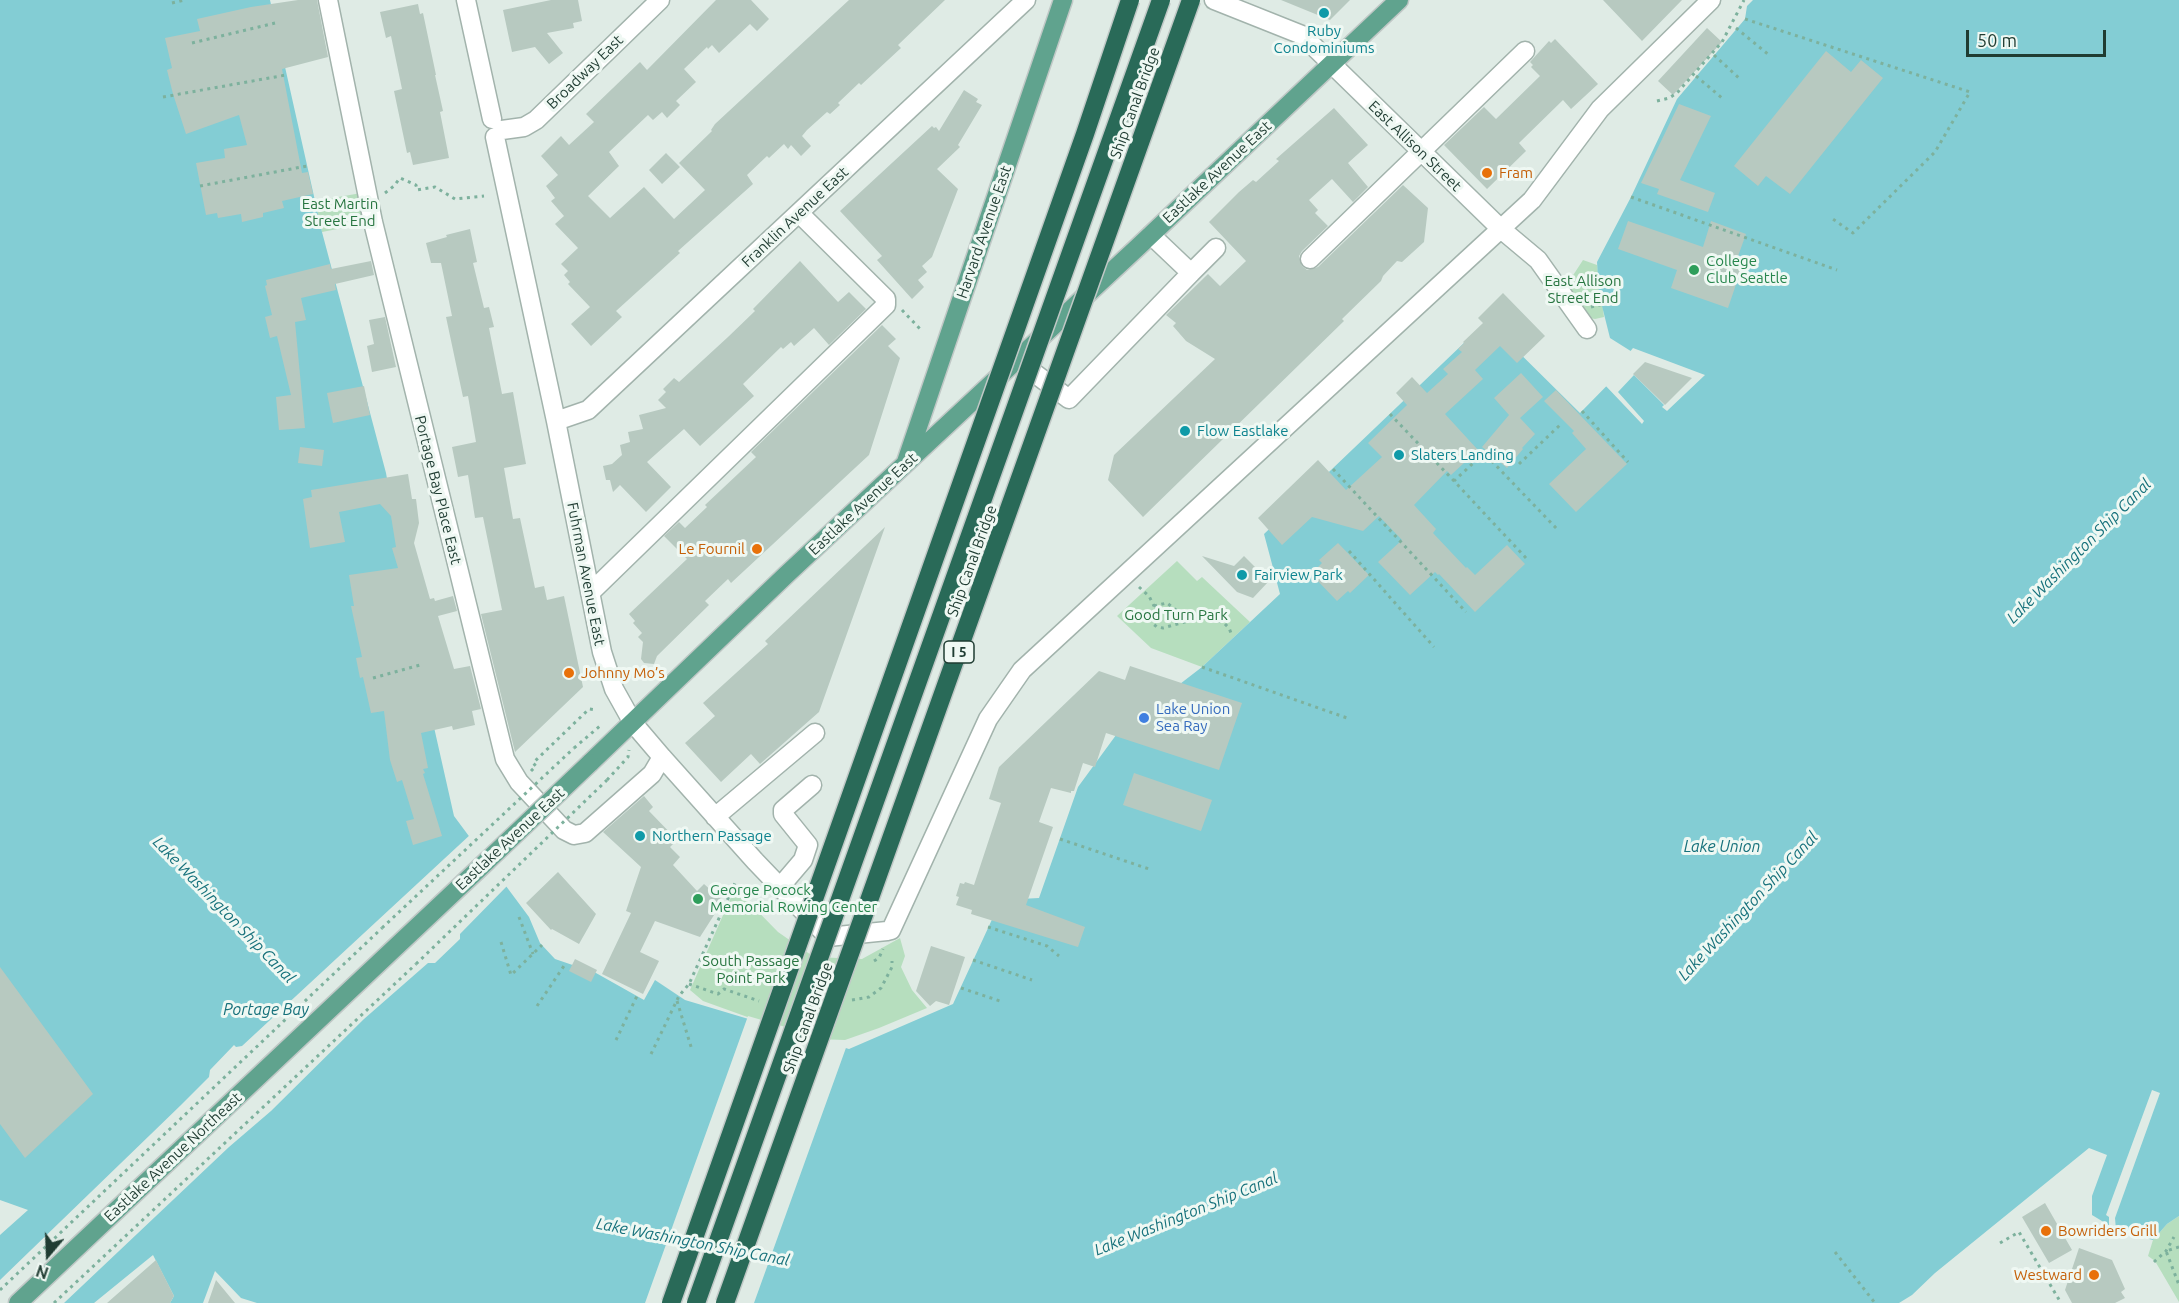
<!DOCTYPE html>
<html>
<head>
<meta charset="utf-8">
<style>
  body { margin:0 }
  #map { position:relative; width:2179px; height:1303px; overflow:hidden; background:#dfebe5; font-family:Ubuntu,sans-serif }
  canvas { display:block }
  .north { position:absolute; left:18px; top:1225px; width:60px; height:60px; -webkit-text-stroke:4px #eff8f3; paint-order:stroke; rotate:199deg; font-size:16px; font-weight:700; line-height:24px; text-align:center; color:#1f3c32 }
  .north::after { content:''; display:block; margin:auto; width:21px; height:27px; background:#1f3c32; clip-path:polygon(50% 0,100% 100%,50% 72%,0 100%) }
  .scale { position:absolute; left:1966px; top:30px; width:140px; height:27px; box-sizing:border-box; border:3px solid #1f3c32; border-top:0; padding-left:8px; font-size:18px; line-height:21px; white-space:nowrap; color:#1f3c32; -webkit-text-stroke:4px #eff8f3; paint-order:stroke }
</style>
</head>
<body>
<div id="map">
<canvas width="2179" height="1303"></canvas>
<div class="north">N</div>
<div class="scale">50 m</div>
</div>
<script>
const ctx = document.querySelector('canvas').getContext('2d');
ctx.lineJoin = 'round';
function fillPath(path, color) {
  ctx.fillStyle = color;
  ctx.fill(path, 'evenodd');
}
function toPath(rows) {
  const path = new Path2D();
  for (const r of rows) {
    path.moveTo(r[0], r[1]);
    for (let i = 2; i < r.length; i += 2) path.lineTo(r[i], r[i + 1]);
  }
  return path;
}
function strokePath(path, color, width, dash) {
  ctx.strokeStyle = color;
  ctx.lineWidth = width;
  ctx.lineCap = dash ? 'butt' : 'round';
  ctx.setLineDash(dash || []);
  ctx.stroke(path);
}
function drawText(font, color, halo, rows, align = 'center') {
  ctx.font = font + ' Ubuntu,sans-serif';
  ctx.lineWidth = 6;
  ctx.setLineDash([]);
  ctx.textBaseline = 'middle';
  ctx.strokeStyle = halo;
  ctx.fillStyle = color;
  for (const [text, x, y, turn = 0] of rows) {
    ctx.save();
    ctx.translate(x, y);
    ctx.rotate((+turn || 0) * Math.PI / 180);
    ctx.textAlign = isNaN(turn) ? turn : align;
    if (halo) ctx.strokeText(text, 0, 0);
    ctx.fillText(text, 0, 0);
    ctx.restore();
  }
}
fillPath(toPath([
  [367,192,373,222,322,232,315,201],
  [1583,260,1597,265,1604,317,1595,319,1585,317,1568,291,1568,283],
  [1177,561,1197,581,1202,577,1250,622,1202,667,1151,648,1117,616],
  [735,888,778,932,814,957,862,959,900,938,905,956,901,967,912,990,927,1008,879,1028,845,1040,816,1039,778,1028,703,1001,690,990],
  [2179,1216,2179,1302,2155,1261,2148,1256,2153,1240,2167,1224]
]), '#b6debe');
fillPath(toPath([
  [0,0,270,0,322,232,386,473,420,665,454,816,529,917,540,943,555,959,596,973,644,1000,655,980,685,1000,849,1049,953,1004,1001,900,1039,898,1078,787,1119,731,1202,667,1280,594,1264,534,1487,321,1580,413,1637,355,1610,338,1599,294,1597,262,1631,197,1677,99,1745,19,1747,6,1753,0,2179,0,2179,1216,2167,1224,2153,1240,2120,1232,2092,1215,2092,1196,2107,1155,2089,1148,1935,1273,1912,1295,1899,1303,257,1303,241,1298,215,1271,203,1303,170,1303,174,1296,153,1255,94,1303,40,1303,0,1280]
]), '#83cdd4');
fillPath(toPath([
  [1633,348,1705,375,1667,411,1662,407,1664,405,1634,375,1618,392,1644,421,1642,424,1604,384,1632,355,1629,353],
  [471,834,508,885,460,934,460,939,435,963,428,963,364,1019,271,1111,229,1147,64,1303,34,1303,0,1284,0,1280,181,1105,209,1077,210,1070,234,1045,236,1047,242,1046],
  [748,1016,847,1045,754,1303,645,1303],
  [2152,1090,2160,1093,2115,1218,2116,1230,2109,1225,2109,1217,2106,1215],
  [0,1200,28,1210,0,1235]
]), '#dfebe5');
fillPath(toPath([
  [298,0,317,0,328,57,282,69,302,173,308,172,313,194,282,201,284,208,263,213,263,217,242,222,241,214,218,218,217,213,206,215,196,163,225,158,224,149,247,145,239,115,186,134,173,94,167,70,172,68,165,38,200,31,197,19,251,7],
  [551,0,578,0,582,21,573,23,574,28,547,33,563,53,549,64,535,47,512,52,503,10],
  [716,0,751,0,769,19,757,31,750,24,719,53,712,45,708,49,707,47,684,69,696,82,676,101,680,105,667,118,662,112,653,120,648,115,609,152,619,166,588,196,610,218,644,187,674,219,705,190,679,163,712,131,711,130,715,124,849,0,945,0,898,45,901,48,861,85,859,83,838,103,840,105,830,114,827,112,807,130,802,136,811,146,801,156,791,145,788,149,784,144,769,158,767,156,747,175,753,184,678,251,680,253,616,311,622,317,591,346,571,324,590,307,568,284,570,282,564,275,568,271,561,264,578,248,555,224,564,216,551,201,555,198,546,186,558,175,541,156,561,136,569,145,594,122,586,114,640,62,647,70],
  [1281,0,1350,0,1330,20],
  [1603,0,1682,0,1642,41],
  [418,4,420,14,423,13,436,75,435,75,443,111,440,112,449,158,413,165,410,152,407,153,394,91,402,89,391,36,386,38,380,12],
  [1707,28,1722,42,1673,95,1658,81],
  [1555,39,1598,84,1571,109,1563,100,1519,143,1526,151,1487,189,1444,145,1484,107,1496,119,1540,76,1531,67,1533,65,1530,62,1549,41,1551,43],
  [1826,51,1851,72,1861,60,1883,78,1790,194,1766,176,1758,186,1734,166],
  [964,90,978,99,976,102,982,105,958,145,960,147,937,169,958,189,932,257,922,266,927,272,918,280,924,287,912,299,877,260,882,256,840,211,932,126,934,128,936,127,939,131],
  [1679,104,1711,116,1680,180,1715,193,1708,212,1657,194,1659,189,1641,183],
  [1334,108,1368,145,1348,163,1368,187,1353,202,1332,179,1309,200,1318,210,1315,213,1328,226,1302,251,1299,256,1302,266,1307,270,1318,267,1403,185,1428,208,1424,242,1402,262,1397,261,1383,276,1381,281,1342,319,1344,321,1143,517,1108,480,1114,455,1215,359,1186,341,1173,326,1176,323,1166,315,1208,274,1220,286,1246,261,1209,222,1239,192,1253,180,1256,182,1279,161,1276,159],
  [666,153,680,167,662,184,649,170],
  [1628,221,1703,247,1711,221,1746,234,1737,259,1744,261,1728,308,1671,288,1677,270,1618,249],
  [470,229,477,262,473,263,484,308,489,307,494,327,489,328,502,394,513,392,526,464,504,468,513,519,520,518,535,588,544,586,547,600,564,596,583,687,515,752,481,614,502,610,483,517,475,518,468,475,458,477,452,447,476,442,468,396,463,397,446,317,452,316,441,263,431,263,426,243,447,237,446,235],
  [371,261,374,275,335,284,336,290,301,298,306,320,295,322,305,428,279,430,276,397,291,395,277,336,270,338,265,317,272,315,265,286,267,285,266,280,330,264,331,269],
  [800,261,838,302,849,292,866,309,829,345,814,328,794,346,791,342,783,349,781,347,743,384,754,396,700,446,684,429,647,462,671,487,646,512,620,485,613,492,610,480,606,480,603,466,612,464,622,455,620,445,630,442,628,432,643,429,639,415,666,408,658,400,666,392,663,389,674,378,679,382,728,337,755,311,753,309],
  [1503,293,1545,336,1517,363,1500,346,1475,370,1483,379,1445,414,1478,450,1451,475,1447,471,1414,505,1436,529,1433,533,1466,568,1467,567,1475,575,1507,545,1525,564,1475,612,1439,574,1438,575,1435,572,1410,595,1378,562,1402,540,1379,516,1363,531,1312,517,1282,545,1258,518,1318,460,1346,490,1382,457,1368,443,1407,405,1396,393,1412,377,1427,393,1448,374,1443,369,1462,352,1458,349,1464,343,1463,342,1483,323,1478,318],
  [385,317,396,367,372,372,367,346,374,344,369,320],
  [882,325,896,339,888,346,900,358,869,455,731,583,728,579,705,601,709,605,657,656,654,664,644,663,641,659,643,642,638,637,642,633,633,623,635,621,629,614,687,559,664,536,679,522,685,528,707,507,705,505,756,457,751,452],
  [1645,362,1692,378,1665,405,1633,374],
  [1521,373,1543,397,1520,418,1535,434,1522,448,1523,449,1507,468,1482,447,1509,415,1494,398],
  [364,386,370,415,333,423,327,393],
  [1556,390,1627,464,1576,512,1549,484,1586,449,1572,433,1574,431,1544,401],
  [300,447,324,450,322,466,298,463],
  [408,474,412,499,416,499,419,523,414,543,430,599,434,598,435,601,453,596,457,611,438,616,454,669,470,666,481,709,472,711,475,725,453,730,452,726,421,733,428,768,423,769,425,773,423,774,442,836,413,845,406,821,414,819,402,780,397,782,390,760,384,711,371,713,363,677,360,678,356,658,362,657,351,606,354,606,349,575,398,568,392,548,396,547,391,516,380,504,339,512,345,542,310,548,303,499,312,497,311,490],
  [885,527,819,712,760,764,751,754,721,782,685,743,715,716,703,703,768,644,765,641],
  [1338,543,1369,575,1350,593,1348,591,1337,601,1311,574,1322,563,1319,560],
  [1202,556,1234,566,1244,556,1269,581,1253,598,1237,592],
  [1130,666,1242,703,1219,770,1106,733,1095,767,1083,763,1074,791,1071,791,1071,793,1051,788,1039,822,1053,827,1026,905,1085,927,1078,947,971,914,972,910,956,905,959,897,956,896,960,883,964,884,965,882,974,885,1001,803,989,799,999,767,1099,671,1125,680],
  [1134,773,1212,800,1201,831,1123,805],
  [644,796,653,807,649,811,677,840,670,847,680,857,673,865,697,891,704,884,723,901,700,937,655,921,640,952,659,961,643,994,602,974,631,913,626,911,641,867,603,832],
  [558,872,596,914,579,944,552,929,551,930,526,903],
  [931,946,965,957,949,1005,936,1001,930,1006,916,991],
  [575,959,597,970,591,982,569,971],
  [0,967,93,1094,25,1158,0,1124],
  [2045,1203,2072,1250,2049,1263,2022,1217],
  [2079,1248,2112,1260,2125,1289,2121,1292,2125,1298,2115,1303,2072,1303,2065,1290],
  [156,1260,174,1296,170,1303,107,1303],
  [216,1280,235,1303,208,1303]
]), '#b7c9c0');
const minor = toPath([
  [328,0,373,222,505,759,519,782,564,830,574,835,585,833,652,774,662,757],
  [466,0,492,119],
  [1214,0,1302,35,1501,229,1538,260,1587,329],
  [502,130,524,127,536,120,660,0],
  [495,137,556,421,602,652,614,689,633,723,662,757,755,861,828,937,887,931,891,930,988,719,1022,670,1532,200,1600,109,1711,0],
  [1310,259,1525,51],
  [1191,273,1216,248],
  [1018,361,1069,399,1191,273,1151,235],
  [556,421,588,410,1026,0],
  [590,593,886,305,886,299,799,213],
  [715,817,815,733],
  [780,887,803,860,808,845,783,814,783,810,812,785]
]);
const major = toPath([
  [906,462,1063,0],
  [590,763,786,575,1139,246,1399,0],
  [18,1303,487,861]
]);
strokePath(minor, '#a2b3ac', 21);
strokePath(major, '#c0c8c6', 21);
strokePath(toPath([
  [172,3,184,0],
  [1745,19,1970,92,1935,152,1853,233,1830,217],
  [1736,28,1769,55],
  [192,43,275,23],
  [1714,55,1740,79],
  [1696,76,1722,98],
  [163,97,286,75],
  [1657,101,1669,98,1677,93,1722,42,1744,0],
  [200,186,307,166],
  [385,193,394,186,400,178,416,185,417,190,435,187,455,199,484,196],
  [1631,197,1837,270],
  [1591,307,1603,304],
  [902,310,922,331],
  [1582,411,1628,462],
  [1390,414,1454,481],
  [1519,464,1561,424],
  [1333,469,1466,612],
  [1349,551,1434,647],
  [1526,558,1454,481,1484,453,1557,529],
  [1139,587,1149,596,1154,606,1151,615,1152,623,1157,627,1163,628,1206,616,1224,623,1229,628,1231,633],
  [1154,606,1167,603,1180,613,1184,620],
  [1202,667,1347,718],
  [373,678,420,665],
  [574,748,600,726],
  [531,771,536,766,533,763,589,709,597,710],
  [607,780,628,757,629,750],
  [1060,839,1152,870],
  [519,917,533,954],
  [988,927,1047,946,1059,956],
  [501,942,511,975,542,945],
  [973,960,1032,980],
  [874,961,879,958,883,949],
  [689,984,718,994,724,989,759,1001],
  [961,988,1003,1002],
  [852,1000,869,997,881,988,892,967,892,961],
  [677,1001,692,1050],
  [537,1006,566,963],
  [616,1040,637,996],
  [651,1054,679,996,689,984,736,881],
  [2000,1243,2019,1232,2061,1303],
  [2179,1247,2166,1251,2179,1285],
  [1835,1252,1875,1303],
  [2154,1262,2166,1251,2174,1237],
  [0,1290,382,928],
  [54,1303,416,964]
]), '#7db19d', 3, [3, 4.5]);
strokePath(minor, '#fff', 18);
strokePath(major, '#60a38e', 18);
const majorBridge = toPath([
  [487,861,590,763]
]);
const highwayBridge = toPath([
  [671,1303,1085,134,1130,0],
  [696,1303,1161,0],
  [725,1303,1191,0]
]);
strokePath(majorBridge, '#c0c8c6', 21, []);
strokePath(highwayBridge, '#c0c8c6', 21, []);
strokePath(toPath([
  [382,928,574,748],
  [416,964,607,780]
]), '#7db19d', 3, [3, 4.5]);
strokePath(majorBridge, '#60a38e', 18);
strokePath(highwayBridge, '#296a58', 18);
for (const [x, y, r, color] of [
  [1324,13,6,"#0f9aa8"],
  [1487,173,6,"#e8710a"],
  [1694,270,6,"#2e9e5b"],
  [1185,431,6,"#0f9aa8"],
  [1399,455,6,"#0f9aa8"],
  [757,549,6,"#e8710a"],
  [1242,575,6,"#0f9aa8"],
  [569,673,6,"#e8710a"],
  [1144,718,6,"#3f7fe0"],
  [640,836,6,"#0f9aa8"],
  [698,899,6,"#2e9e5b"],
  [2046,1231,6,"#e8710a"],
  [2094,1275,6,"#e8710a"]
]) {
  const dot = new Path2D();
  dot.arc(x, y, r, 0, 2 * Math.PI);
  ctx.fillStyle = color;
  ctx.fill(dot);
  strokePath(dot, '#eff8f3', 2);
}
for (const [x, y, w] of [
  [959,652,30]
]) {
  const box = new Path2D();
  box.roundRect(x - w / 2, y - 11, w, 22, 4.5);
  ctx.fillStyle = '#eff8f3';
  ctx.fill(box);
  strokePath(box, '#1f3c32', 1.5);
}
drawText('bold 14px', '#1f3c32', null, [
  ["I 5",959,652]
]);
drawText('15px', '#0d838f', '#eff8f3', [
  ["Ruby",1324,31,"center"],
  ["Condominiums",1324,48,"center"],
  ["Flow Eastlake",1197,431],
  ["Slaters Landing",1411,455],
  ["Fairview Park",1254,575],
  ["Northern Passage",652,836]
], 'left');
drawText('15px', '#1f3c32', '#eff8f3', [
  ["Broadway East",585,72,-44],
  ["Ship Canal Bridge",1135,103,-70],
  ["East Allison Street",1415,146,44],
  ["Eastlake Avenue East",1217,172,-43],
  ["Franklin Avenue East",795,217,-43],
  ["Harvard Avenue East",984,232,-71],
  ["Portage Bay Place East",438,490,76],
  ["Eastlake Avenue East",863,504,-43],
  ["Ship Canal Bridge",972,561,-70],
  ["Fuhrman Avenue East",586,574,79],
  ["Eastlake Avenue East",510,839,-43],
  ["Ship Canal Bridge",808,1018,-70],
  ["Eastlake Avenue Northeast",173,1157,-43]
]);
drawText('15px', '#c56008', '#eff8f3', [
  ["Fram",1499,173],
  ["Le Fournil",745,549,"right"],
  ["Johnny Mo’s",581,673],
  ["Bowriders Grill",2058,1231],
  ["Westward",2082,1275,"right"]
], 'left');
drawText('15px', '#277540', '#eff8f3', [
  ["East Martin",340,204],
  ["Street End",340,221],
  ["East Allison",1583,281],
  ["Street End",1583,298],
  ["Good Turn Park",1176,615],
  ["South Passage",751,961],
  ["Point Park",751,978]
]);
drawText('15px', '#27864d', '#eff8f3', [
  ["College",1706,261],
  ["Club Seattle",1706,278],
  ["George Pocock",710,890],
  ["Memorial Rowing Center",710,907]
], 'left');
drawText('15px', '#366cbe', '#eff8f3', [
  ["Lake Union",1156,709],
  ["Sea Ray",1156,726]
], 'left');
drawText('italic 16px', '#16717b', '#eff8f3', [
  ["Lake Washington Ship Canal",2079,551,-45],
  ["Lake Union",1722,847],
  ["Lake Washington Ship Canal",1748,906,-47],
  ["Lake Washington Ship Canal",224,910,46],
  ["Portage Bay",266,1010],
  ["Lake Washington Ship Canal",1186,1214,-22],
  ["Lake Washington Ship Canal",693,1242,11]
]);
</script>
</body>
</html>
